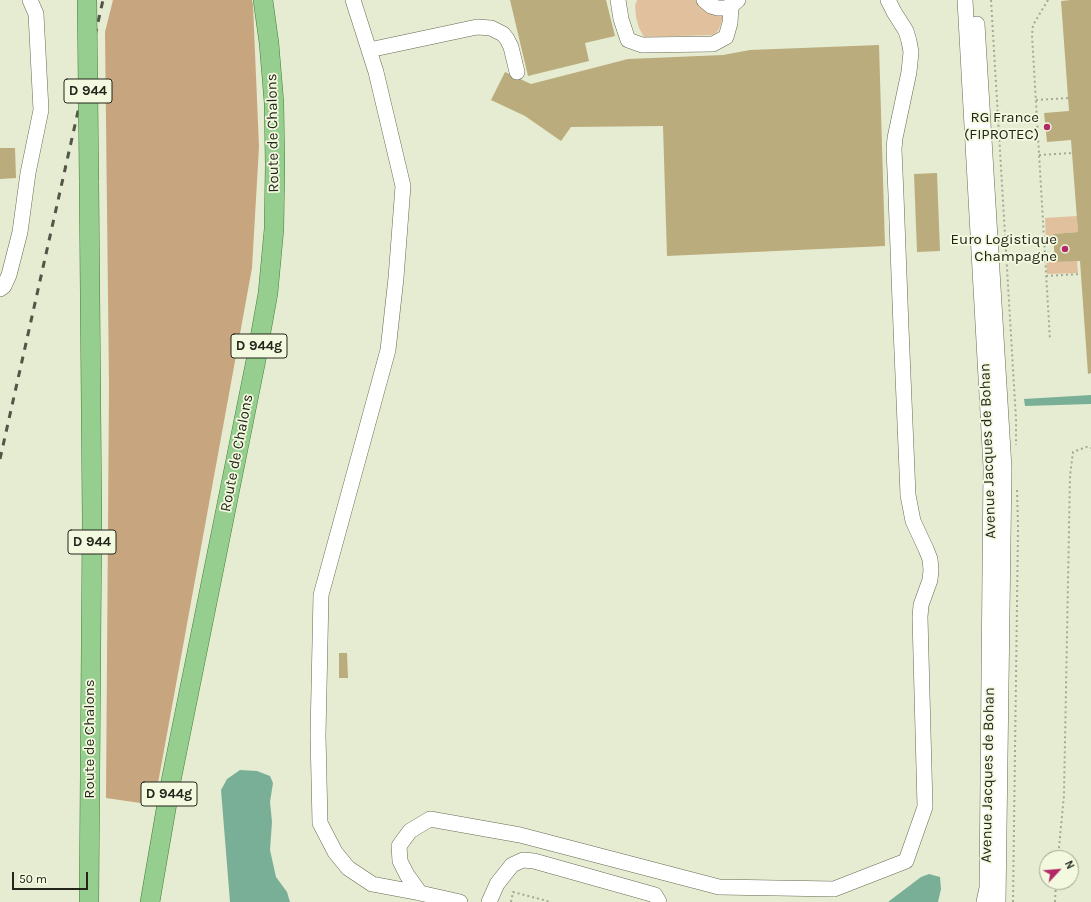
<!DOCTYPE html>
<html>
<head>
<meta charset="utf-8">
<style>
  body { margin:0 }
  #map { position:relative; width:1091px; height:902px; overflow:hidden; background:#e6ecd1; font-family:Karla,sans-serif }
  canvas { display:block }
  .north { position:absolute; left:1039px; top:850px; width:40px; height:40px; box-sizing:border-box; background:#f3f9de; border:1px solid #a0a490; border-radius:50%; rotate:64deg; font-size:11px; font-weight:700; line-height:16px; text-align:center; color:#23251b }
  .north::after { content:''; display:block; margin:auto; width:14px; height:18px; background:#b32968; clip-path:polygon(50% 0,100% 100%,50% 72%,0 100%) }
  .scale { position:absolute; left:12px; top:872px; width:76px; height:18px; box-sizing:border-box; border:2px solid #23251b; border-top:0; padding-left:5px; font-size:12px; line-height:14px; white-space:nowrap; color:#23251b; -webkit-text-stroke:3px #f3f9de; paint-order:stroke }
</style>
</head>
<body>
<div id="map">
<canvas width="1091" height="902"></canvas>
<div class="north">N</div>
<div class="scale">50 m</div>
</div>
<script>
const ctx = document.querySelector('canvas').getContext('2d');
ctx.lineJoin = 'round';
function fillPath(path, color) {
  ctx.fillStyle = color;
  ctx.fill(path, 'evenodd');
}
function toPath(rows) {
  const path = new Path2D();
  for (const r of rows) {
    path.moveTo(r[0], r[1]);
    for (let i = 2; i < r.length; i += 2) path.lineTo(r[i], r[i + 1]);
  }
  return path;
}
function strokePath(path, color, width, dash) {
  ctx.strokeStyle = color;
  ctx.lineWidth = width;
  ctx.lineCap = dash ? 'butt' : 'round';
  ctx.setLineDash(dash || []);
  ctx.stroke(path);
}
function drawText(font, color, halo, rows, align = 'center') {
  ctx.font = font + ' Karla,sans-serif';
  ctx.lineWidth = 3.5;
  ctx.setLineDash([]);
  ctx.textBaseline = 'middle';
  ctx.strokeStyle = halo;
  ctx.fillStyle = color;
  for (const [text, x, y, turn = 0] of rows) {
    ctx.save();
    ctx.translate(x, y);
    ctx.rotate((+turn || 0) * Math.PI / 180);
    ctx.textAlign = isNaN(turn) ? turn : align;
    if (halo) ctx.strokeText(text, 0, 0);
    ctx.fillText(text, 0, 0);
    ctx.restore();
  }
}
fillPath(toPath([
  [637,0,698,0,724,15,719,29,716,33,712,35,644,37,639,28,636,17,635,6],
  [1077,216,1078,232,1053,234,1053,243,1046,243,1045,218],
  [1046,255,1049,255,1049,262,1077,261,1078,273,1047,274]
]), '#e0c09d');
fillPath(toPath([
  [113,0,252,0,253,5,259,147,252,268,154,805,106,798,109,385,105,32]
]), '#c7a67f');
fillPath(toPath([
  [1091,395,1091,404,1025,406,1024,399],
  [240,770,257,771,270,776,273,783,270,802,272,822,270,850,276,877,287,892,290,902,230,902,221,790,227,779],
  [929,874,940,877,941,889,938,902,888,902,921,877]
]), '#7aaf97');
fillPath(toPath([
  [510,0,606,0,615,36,585,43,589,61,528,76],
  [1071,0,1091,0,1091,373,1088,374,1080,261,1055,262,1053,234,1078,232,1071,140,1047,142,1044,113,1069,111,1061,1],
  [879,45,885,246,667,256,663,126,571,127,561,141,525,116,491,100,505,72,531,84,628,59,723,55,750,50],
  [0,148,15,148,16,178,0,179],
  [937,173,940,251,917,252,914,174],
  [339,653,347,653,348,678,339,678]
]), '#baac7d');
const minor = toPath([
  [353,0,376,72,403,186,396,278,388,350,321,595,318,735,320,823,335,852,348,868,372,884,420,893,460,902],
  [618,0,621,19,628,40,642,45,713,44,726,37,730,23,731,6],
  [704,0,711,6,718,8,725,8,731,6,738,0],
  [965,0,991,467,987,888,984,902],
  [977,24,1004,468,998,902],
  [369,50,477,27,491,28,503,34,507,39,511,47,517,72],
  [0,289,4,286,9,275,20,232,28,173,41,110,36,14,30,0],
  [420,893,407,875,400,861,399,846,410,831,430,819,520,835,719,887,834,889,906,861,925,807,920,617,921,605,930,580,931,570,930,559,926,549,913,521,908,495,901,328,896,195,894,149,895,138,909,72,911,52,909,41,906,31,894,12,888,0],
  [489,902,497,884,512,865,523,860,534,861,655,895,659,902]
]);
const major = toPath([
  [89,181,92,520,89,902],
  [150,902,170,786,256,360,268,293,274,229,275,165,274,103,269,43,263,0]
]);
strokePath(minor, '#656a52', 16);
strokePath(major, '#407d35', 20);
strokePath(toPath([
  [991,0,1016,419,1016,445],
  [1048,0,1033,25,1032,35,1050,340],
  [1036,100,1068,98],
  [1039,155,1072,153],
  [1046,276,1081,274],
  [1058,858,1064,795,1070,476,1073,452,1086,447,1091,448],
  [511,902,513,892,551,902],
  [1013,902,1018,528,1017,489],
  [1055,902,1056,882]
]), '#a4a994', 2, [2, 3]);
strokePath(minor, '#fff', 15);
strokePath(major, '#95ce8e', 19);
strokePath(toPath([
  [0,459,103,0]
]), '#525547', 3, [7, 7]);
const majorBridge = toPath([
  [87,0,89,181]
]);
strokePath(majorBridge, '#407d35', 20, []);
strokePath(majorBridge, '#95ce8e', 19);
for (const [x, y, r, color] of [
  [1047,127,4,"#b32968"],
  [1065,249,4,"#b32968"]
]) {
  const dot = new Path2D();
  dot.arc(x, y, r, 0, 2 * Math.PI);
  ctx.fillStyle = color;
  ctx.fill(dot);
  strokePath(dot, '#f3f9de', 1.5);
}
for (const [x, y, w] of [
  [88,91,48],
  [259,346,56],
  [92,542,48],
  [169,794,56]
]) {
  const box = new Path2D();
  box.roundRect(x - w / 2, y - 12, w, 24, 3);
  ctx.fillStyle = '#f3f9de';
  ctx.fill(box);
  strokePath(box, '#23251b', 1);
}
drawText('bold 14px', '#23251b', null, [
  ["D 944",88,91],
  ["D 944g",259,346],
  ["D 944",92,542],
  ["D 944g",169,794]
]);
drawText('15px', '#23251b', '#f3f9de', [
  ["RG France",1039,118],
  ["(FIPROTEC)",1039,135],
  ["Euro Logistique",1057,240],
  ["Champagne",1057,257]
], 'right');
drawText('15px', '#23251b', '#f3f9de', [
  ["Route de Chalons",273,133,-91],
  ["Avenue Jacques de Bohan",988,451,-92],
  ["Route de Chalons",237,453,-79],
  ["Route de Chalons",90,739,-90],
  ["Avenue Jacques de Bohan",988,775,-89]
]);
</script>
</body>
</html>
